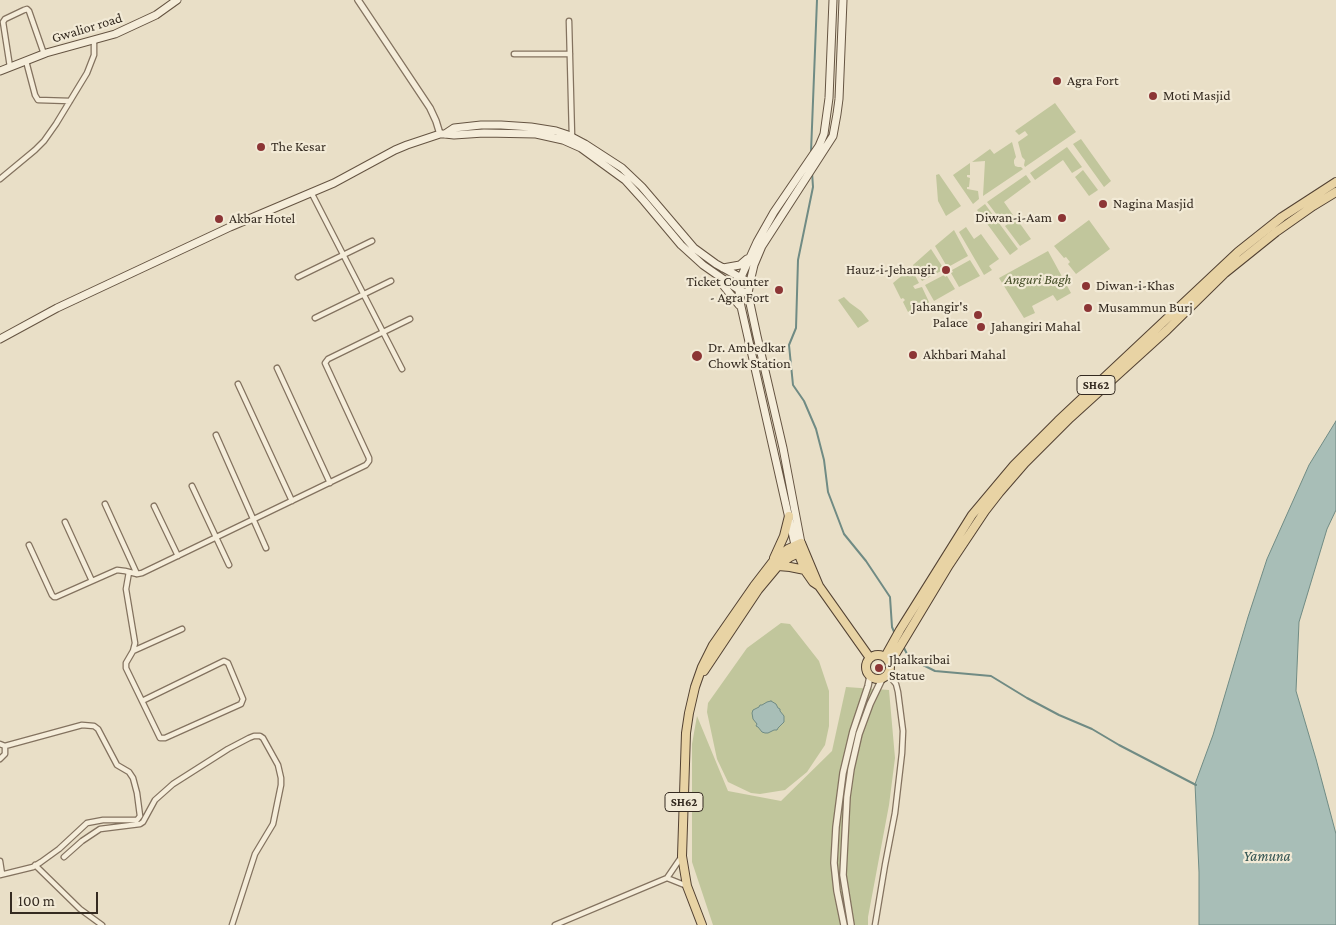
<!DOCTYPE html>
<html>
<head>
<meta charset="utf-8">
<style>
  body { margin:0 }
  #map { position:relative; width:1336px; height:925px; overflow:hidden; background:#e9dfc7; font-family:"Crimson Pro",serif }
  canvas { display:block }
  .scale { position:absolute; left:10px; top:892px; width:88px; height:22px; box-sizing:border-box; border:2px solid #352b21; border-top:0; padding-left:6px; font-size:15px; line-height:18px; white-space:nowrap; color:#352b21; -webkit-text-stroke:4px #f2ead6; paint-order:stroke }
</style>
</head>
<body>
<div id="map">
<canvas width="1336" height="925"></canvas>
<div class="scale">100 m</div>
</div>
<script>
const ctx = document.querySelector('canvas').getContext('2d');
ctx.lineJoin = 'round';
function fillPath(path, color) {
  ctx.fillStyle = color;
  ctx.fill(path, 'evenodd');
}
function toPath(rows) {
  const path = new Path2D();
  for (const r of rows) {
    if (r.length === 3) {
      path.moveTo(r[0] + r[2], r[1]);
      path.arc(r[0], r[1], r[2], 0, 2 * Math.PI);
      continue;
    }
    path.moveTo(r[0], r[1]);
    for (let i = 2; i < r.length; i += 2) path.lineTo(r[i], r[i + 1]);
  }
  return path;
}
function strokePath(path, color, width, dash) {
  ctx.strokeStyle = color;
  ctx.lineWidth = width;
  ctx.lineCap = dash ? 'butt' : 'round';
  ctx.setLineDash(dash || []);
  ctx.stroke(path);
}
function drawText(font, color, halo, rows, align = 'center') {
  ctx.font = font + ' "Crimson Pro",serif';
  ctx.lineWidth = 4.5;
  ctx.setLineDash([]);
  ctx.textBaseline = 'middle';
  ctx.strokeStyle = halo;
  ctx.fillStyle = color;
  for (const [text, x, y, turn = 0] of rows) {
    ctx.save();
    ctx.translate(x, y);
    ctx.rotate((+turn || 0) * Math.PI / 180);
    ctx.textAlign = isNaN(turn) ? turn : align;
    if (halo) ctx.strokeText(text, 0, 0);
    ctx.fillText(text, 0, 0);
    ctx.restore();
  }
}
fillPath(toPath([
  [1055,103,1076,132,1025,167,1024,165,1025,160,1022,157,1018,142,1028,135,1025,131,1019,135,1015,131],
  [1081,139,1111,181,1104,187,1073,144],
  [1012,142,1016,157,1014,160,1014,163,1015,166,1018,167,1021,167,1023,169,983,196,985,161,972,162,990,149,994,154],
  [1067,147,1082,167,1072,173,1063,160,1035,180,1030,173],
  [970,163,970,175,967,175,967,177,970,178,969,187,967,187,967,189,978,191,979,199,973,204,953,175],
  [1083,170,1098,190,1089,196,1075,177],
  [939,174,961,206,946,216,938,201,936,175],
  [1026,175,1031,182,1004,202,1013,215,1003,223,987,202],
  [985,204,1018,249,1010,255,977,210],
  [1016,218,1031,239,1020,246,1005,226],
  [1089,220,1110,249,1076,274,1068,264,1070,262,1066,257,1064,258,1054,246],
  [966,227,974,239,981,234,999,259,989,266,992,270,984,275,959,232],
  [954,230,968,256,950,266,948,264,946,265,935,246],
  [931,249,942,266,940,268,941,271,922,281,913,265],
  [1048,251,1071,293,1057,301,1053,295,1032,306,1035,313,1024,318,999,278],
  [970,260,980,276,959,287,951,273,953,272,952,270],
  [911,268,919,283,913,286,915,289,922,287,929,302,924,309,913,314,912,311,908,312,903,302,905,300,903,298,901,299,893,283],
  [944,275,945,277,947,276,955,289,934,301,925,285],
  [844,297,850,303,861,311,869,321,858,328,838,300],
  [781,623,790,624,819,661,829,691,829,726,825,745,807,772,785,790,760,794,751,793,728,782,717,759,707,712,708,703,747,648],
  [846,687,889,690,895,758,889,805,868,917,868,925,713,925,692,862,692,744,697,716,728,791,781,801,832,751]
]), '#c1c69c');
const water = toPath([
  [1336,421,1336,510,1327,529,1299,622,1296,691,1316,759,1336,834,1336,925,1199,925,1199,872,1195,784,1213,735,1248,617,1267,559,1309,465,1336,421],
  [771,701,776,704,778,708,780,709,780,711,784,716,784,722,778,728,777,730,774,730,768,733,765,733,762,732,758,727,756,726,757,724,753,719,752,713,753,710,759,707,760,705,762,705,767,702,771,701]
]);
fillPath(water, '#a8beb7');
strokePath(water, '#708b84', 1);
strokePath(toPath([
  [811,152,817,0],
  [812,172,813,187,798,260,796,328,789,345,793,385,804,401,816,429,824,460,828,492,844,534,866,561,890,597,892,627,895,634],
  [903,646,907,654,919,663,935,671,991,676,1027,698,1059,715,1092,729,1119,745,1196,785]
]), '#708b84', 2);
const minor = toPath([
  [569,21,572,137],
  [514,54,570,54],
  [26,61,35,95,38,100,70,101],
  [10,67,3,22,5,19,24,10,27,9,29,11,44,54],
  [0,179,35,150,44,141,56,124,87,73,94,55,94,40],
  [311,192,402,369],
  [298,277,372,241],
  [315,318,391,281],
  [277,368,330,483],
  [238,384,292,501],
  [216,435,266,548],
  [192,486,229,565],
  [105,504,137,574],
  [154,506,178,556],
  [65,522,92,581],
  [29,545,52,595,54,597,56,597,117,570,125,571,137,574,142,573,366,465,369,461,369,458,325,363,328,359,410,319],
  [129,572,126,589,135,643,133,651,126,663,126,668,160,738,165,738,241,704,243,699,228,663,224,661,142,701],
  [133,651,182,629],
  [0,744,5,746,82,725,94,726,98,729,117,765,129,772,133,778,137,793,140,816,137,820,103,820,87,823,59,849,41,862,33,867,0,875],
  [0,759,5,754,5,746],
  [64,857,82,841,100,829,140,824,143,822,155,800,173,784,228,749,249,738,254,736,260,736,263,738,278,765,281,778,281,785,273,824,255,854,232,925],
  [0,861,2,874],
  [35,865,80,909,102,925],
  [667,878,687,886],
  [555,925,667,878,682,856],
  [875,925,885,865,895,813,902,753,903,731,898,692,896,684,888,674]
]);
const tertiary = toPath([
  [358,0,430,108,436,121,440,134],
  [844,925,837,891,834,863,836,827,843,773,853,731,868,686,870,676],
  [851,925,843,875,847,797,851,769,859,734,870,704,882,679]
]);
const secondary = toPath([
  [0,71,46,53,115,34,156,15,177,0],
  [445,134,454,128,481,125,501,125,531,127,556,131,568,135,585,144,622,168,642,187,694,248,716,264,745,280],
  [723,268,740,265,747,259],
  [719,280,739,305],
  [0,339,57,308,230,227,334,183,395,150,407,145,440,134,445,134,454,135,484,133,536,134,563,140,581,148,625,180,644,201,681,245,703,265,739,290,748,294],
  [801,543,783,448,757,336,748,294,750,282,754,265,762,246,833,136,837,114,839,99,843,0],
  [795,545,740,302,739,290,742,275,757,242,774,212,819,146,824,134,829,98,833,0]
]);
const primary = toPath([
  [796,548,806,572,813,582,819,586],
  [774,558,784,536,789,516],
  [778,566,790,567,805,570],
  [878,667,12],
  [885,657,900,630,972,515,1014,465,1058,421,1238,252,1282,217,1336,182],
  [890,663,949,565,985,511,999,493,1025,463,1070,418,1167,330,1225,273,1276,232,1313,206,1336,192],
  [704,671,758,590,778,566,790,557,803,551],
  [702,925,687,886,682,856,686,733,689,713,695,687,702,667,713,645,754,586,774,560,788,549,801,543,819,586,870,658]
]);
strokePath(minor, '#83725f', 7);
strokePath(tertiary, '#83725f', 8);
strokePath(secondary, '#655442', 9);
strokePath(primary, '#524132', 10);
strokePath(minor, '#f5edda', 4.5);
strokePath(tertiary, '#f5edda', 5.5);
strokePath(secondary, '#f5edda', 7);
strokePath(primary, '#e8d3a4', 8);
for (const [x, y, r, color] of [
  [1057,81,5,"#8c3535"],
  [1153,96,5,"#8c3535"],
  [261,147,5,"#8c3535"],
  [1103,204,5,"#8c3535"],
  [1062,218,5,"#8c3535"],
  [219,219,5,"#8c3535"],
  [946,270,5,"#8c3535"],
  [1086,286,5,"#8c3535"],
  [779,290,5,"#8c3535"],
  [1088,308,5,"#8c3535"],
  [978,315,5,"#8c3535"],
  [981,327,5,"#8c3535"],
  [913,355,5,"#8c3535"],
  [697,356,6,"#8c3535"],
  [879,668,5,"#8c3535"]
]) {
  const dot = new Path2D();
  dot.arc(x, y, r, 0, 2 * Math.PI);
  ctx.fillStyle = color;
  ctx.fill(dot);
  strokePath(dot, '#f2ead6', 2);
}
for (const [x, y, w] of [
  [1096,385,38],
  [684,802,38]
]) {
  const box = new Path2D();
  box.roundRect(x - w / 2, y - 9.5, w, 19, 4);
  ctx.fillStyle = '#f2ead6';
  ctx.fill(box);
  strokePath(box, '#352b21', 1);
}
drawText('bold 12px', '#352b21', null, [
  ["SH62",1096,385],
  ["SH62",684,802]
]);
drawText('14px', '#352b21', '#f2ead6', [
  ["Gwalior road",87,28,-17]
]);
drawText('14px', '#352b21', '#f2ead6', [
  ["Agra Fort",1067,81],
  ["Moti Masjid",1163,96],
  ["The Kesar",271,147],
  ["Nagina Masjid",1113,204],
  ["Diwan-i-Aam",1052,218,"right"],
  ["Akbar Hotel",229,219],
  ["Hauz-i-Jehangir",936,270,"right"],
  ["Ticket Counter",769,282,"right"],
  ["- Agra Fort",769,298,"right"],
  ["Diwan-i-Khas",1096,286],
  ["Jahangir's",968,307,"right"],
  ["Palace",968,323,"right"],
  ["Musammun Burj",1098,308],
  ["Jahangiri Mahal",991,327],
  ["Dr. Ambedkar",708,348],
  ["Chowk Station",708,364],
  ["Akhbari Mahal",923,355],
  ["Jhalkaribai",889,660],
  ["Statue",889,676]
], 'left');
drawText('italic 14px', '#464f29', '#f2ead6', [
  ["Anguri Bagh",1038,280]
]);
drawText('italic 15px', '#325351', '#f2ead6', [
  ["Yamuna",1267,856]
]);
</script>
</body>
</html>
